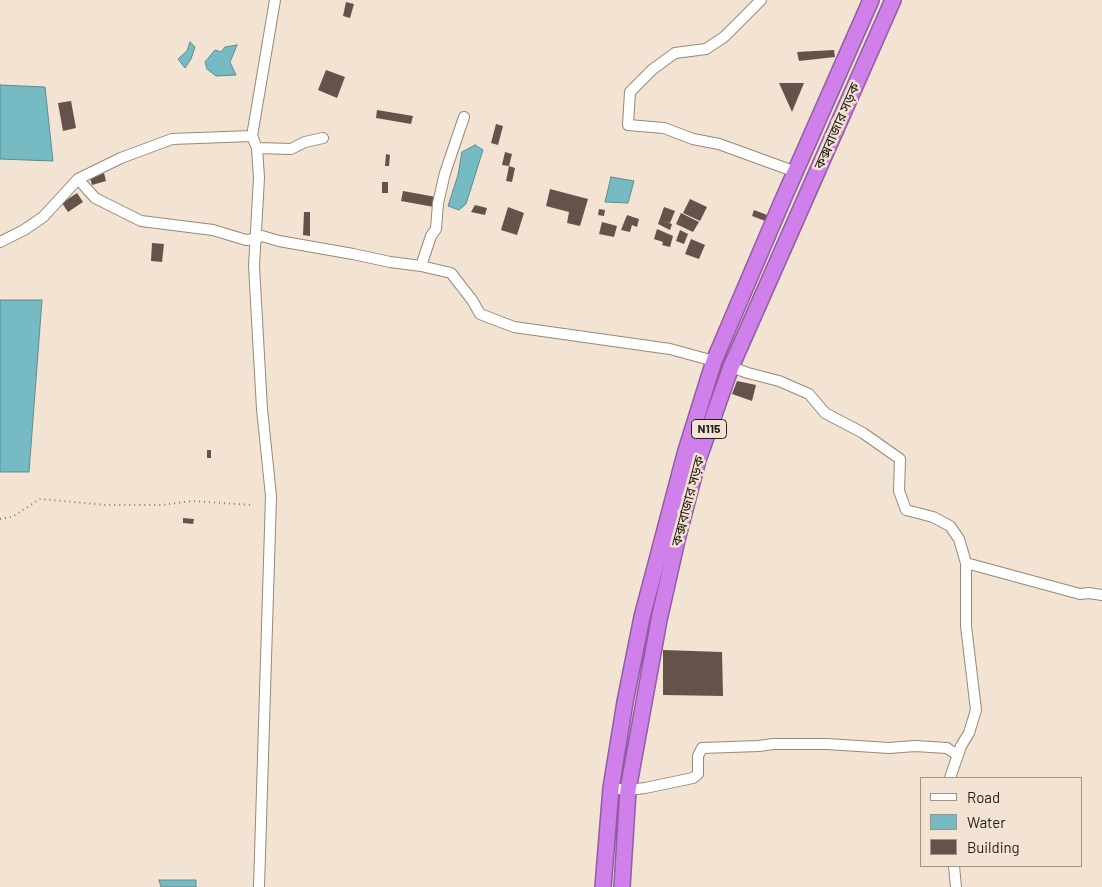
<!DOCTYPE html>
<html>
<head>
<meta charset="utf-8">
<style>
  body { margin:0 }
  #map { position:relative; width:1102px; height:887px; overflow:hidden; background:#f2e3d2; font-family:Barlow,sans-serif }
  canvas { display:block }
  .legend { position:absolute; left:920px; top:777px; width:162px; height:90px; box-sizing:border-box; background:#f2e3d2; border:1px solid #9f9487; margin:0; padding:6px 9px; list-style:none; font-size:15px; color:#221d17 }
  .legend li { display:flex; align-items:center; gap:10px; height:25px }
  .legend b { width:25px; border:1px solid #9f9487 }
</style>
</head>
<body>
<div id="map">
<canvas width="1102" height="887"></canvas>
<ul class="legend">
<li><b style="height:6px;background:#fff"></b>Road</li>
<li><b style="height:14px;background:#76bbc3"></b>Water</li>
<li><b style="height:14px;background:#65524a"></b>Building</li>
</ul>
</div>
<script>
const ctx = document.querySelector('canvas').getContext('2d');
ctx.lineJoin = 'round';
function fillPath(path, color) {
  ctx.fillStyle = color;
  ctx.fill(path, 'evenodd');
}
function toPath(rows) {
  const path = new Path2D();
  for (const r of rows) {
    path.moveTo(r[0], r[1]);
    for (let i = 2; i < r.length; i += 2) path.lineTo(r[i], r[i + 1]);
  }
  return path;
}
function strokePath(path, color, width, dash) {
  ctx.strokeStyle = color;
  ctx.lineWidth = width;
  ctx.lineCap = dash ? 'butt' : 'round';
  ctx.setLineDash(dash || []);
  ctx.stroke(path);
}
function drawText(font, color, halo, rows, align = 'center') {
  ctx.font = font + ' Barlow,"Noto Sans Bengali",sans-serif';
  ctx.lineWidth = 5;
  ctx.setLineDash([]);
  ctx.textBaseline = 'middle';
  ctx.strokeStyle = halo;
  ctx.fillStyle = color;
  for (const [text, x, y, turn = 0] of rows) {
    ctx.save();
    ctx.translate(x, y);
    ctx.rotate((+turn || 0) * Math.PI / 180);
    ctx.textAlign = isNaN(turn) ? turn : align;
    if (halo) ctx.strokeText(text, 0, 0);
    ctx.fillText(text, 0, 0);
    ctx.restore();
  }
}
const water = toPath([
  [190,42,195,47,191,59,185,68,178,59,187,51,190,42],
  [237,45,230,62,236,75,216,76,207,69,205,62,215,50,221,52,225,47,237,45],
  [0,85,45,87,53,161,0,159,0,85],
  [475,145,483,150,466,204,459,210,448,206,458,175,462,152,475,145],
  [611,177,634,181,628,203,605,202,611,177],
  [0,300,42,300,29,472,0,472,0,300],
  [159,880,196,880,196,887,161,887,159,880]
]);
fillPath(water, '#76bbc3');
strokePath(water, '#5d8c8f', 1);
fillPath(toPath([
  [346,2,354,4,350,18,343,16],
  [834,50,835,57,799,61,797,52],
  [326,70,345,77,337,98,318,90],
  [779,83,804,83,792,112],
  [71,101,76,128,63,131,58,103],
  [377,110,413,116,411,124,376,118],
  [496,124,503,126,498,145,491,143],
  [505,152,512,154,509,166,502,165],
  [386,154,390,155,389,166,385,166],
  [509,166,515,168,512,182,506,181],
  [104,173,106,181,92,185,90,178],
  [382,182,388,182,388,193,382,193],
  [550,189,588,199,580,226,567,223,569,212,546,206],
  [403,191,436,197,434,207,401,201],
  [77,193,83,202,68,212,62,203],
  [690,199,707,207,700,221,683,213],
  [475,205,487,208,485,215,471,212],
  [508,207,524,213,517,235,501,230],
  [664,207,675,211,670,223,663,221,672,224,670,230,658,224],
  [599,209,605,210,604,216,598,215],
  [754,210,770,216,768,222,752,216],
  [304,212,310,212,310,236,303,235],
  [681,213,699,222,693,232,676,224],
  [627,215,639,219,637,227,632,225,630,232,621,230],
  [602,222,617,226,614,237,599,234],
  [657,229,673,236,670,247,662,245,663,242,654,239],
  [680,230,688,234,684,244,676,241],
  [691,239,705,245,699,259,685,254],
  [152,243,164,244,162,262,151,261],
  [737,381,756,385,752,401,732,394],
  [207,450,211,450,211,458,207,458],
  [183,518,194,519,193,524,183,523],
  [663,650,722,652,723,696,663,695]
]), '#65524a');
const minor = toPath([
  [761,0,724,37,706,49,675,53,653,69,630,92,628,125,664,128,693,139,719,144,796,172],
  [257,148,291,149,305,142,323,138],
  [78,179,95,198,141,221,213,230,246,240,255,239,262,236,279,241,353,254,390,262,421,266,451,273,472,300,480,314,514,327,670,349,714,361],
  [0,242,24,230,43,217,78,179,121,158,172,139,252,136],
  [421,266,431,236,436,229,438,203,445,173,464,117],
  [731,367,748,373,779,381,809,394,825,413,863,433,900,459,899,491,906,510,933,517,950,526,959,539,966,563,1080,594,1089,593,1102,595],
  [950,778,961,746,969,733,976,710,966,626,966,563],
  [611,788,628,790,645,788,693,778,698,774,698,756,702,748,759,746,773,744,827,744,889,748,915,746,947,748,957,755],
  [954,866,956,887],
  [259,887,271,496,262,409,254,266,259,178,257,148,252,136,275,0]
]);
const highway = toPath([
  [603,887,611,788,625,702,642,617,685,454,714,361,781,204,871,0],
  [622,887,628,790,659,620,677,540,698,460,731,367,893,0]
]);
strokePath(minor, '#978979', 12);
strokePath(highway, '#925da1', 18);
strokePath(toPath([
  [0,519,12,517,40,499,107,505,162,505,192,501,253,505]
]), '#857b70', 2, [1, 4]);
strokePath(minor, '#fff', 10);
strokePath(highway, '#cf80eb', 15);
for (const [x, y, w] of [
  [709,429,35]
]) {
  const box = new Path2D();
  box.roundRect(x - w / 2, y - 9.5, w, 19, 4);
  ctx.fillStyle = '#f2e3d2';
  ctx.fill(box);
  strokePath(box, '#221d17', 1);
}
drawText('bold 12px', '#221d17', null, [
  ["N115",709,429]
]);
drawText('14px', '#221d17', '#f2e3d2', [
  ["কক্সবাজার সড়ক",837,126,-66],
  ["কক্সবাজার সড়ক",688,501,-75]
]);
</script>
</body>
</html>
